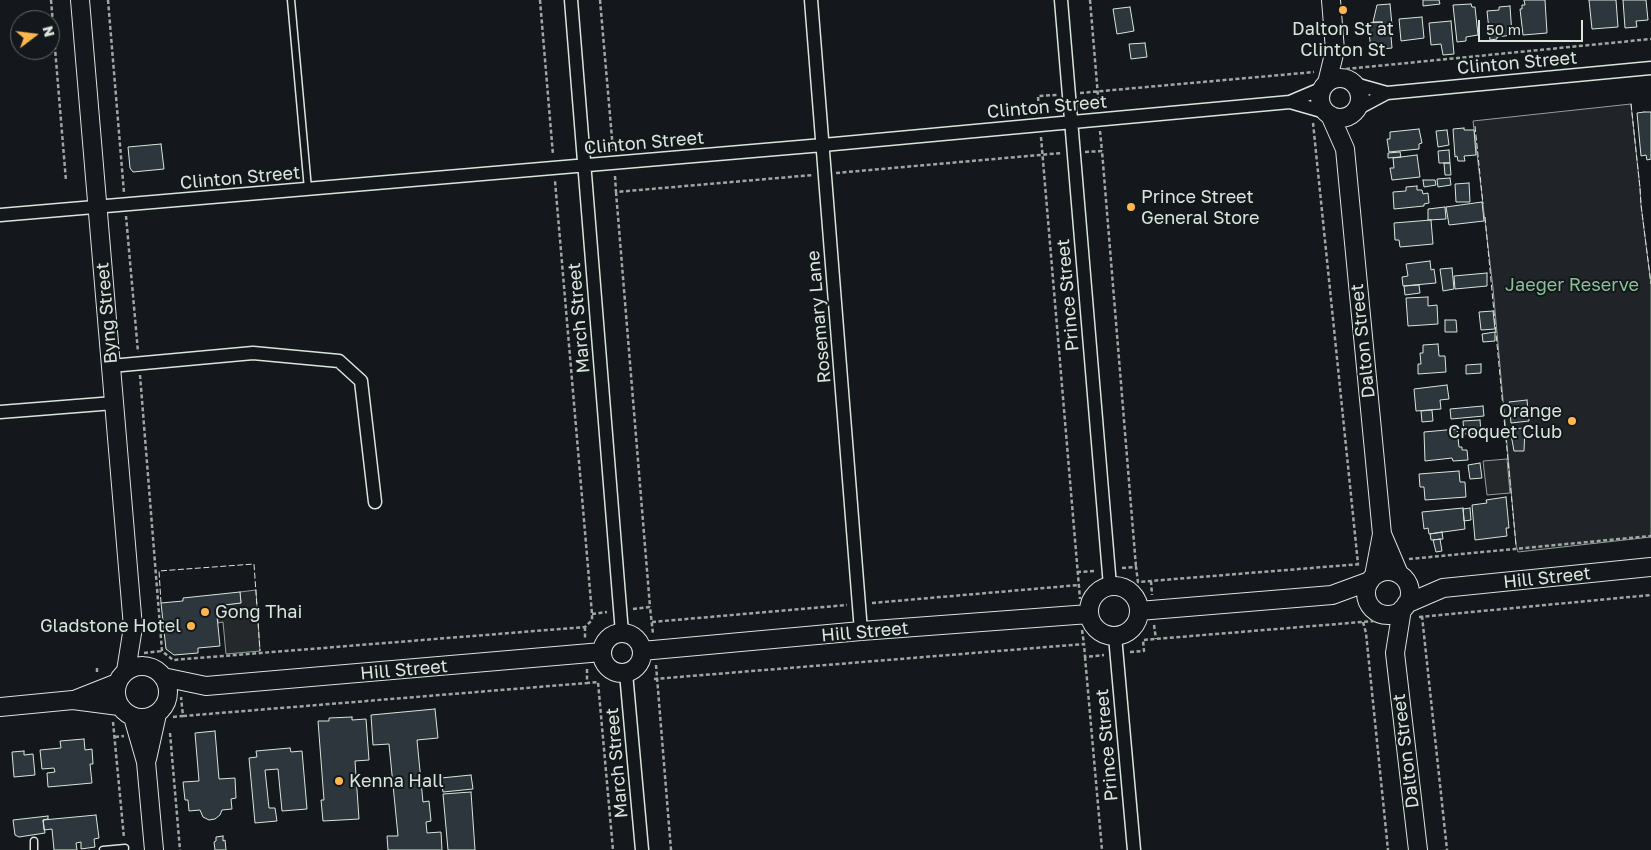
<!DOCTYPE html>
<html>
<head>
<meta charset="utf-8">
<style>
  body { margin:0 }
  #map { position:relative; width:1651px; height:850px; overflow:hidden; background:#14181c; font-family:"Golos Text",sans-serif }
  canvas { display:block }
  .north { position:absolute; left:10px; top:10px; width:50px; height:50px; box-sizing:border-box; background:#14181c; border:1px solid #626a69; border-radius:50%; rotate:75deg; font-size:14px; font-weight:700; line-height:20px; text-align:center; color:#d8e6dc }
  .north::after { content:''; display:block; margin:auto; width:18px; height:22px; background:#ffb74d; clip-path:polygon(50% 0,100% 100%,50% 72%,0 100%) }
  .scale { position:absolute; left:1478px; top:20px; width:105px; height:22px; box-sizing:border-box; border:2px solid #d8e6dc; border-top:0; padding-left:6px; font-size:15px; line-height:18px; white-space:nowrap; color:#d8e6dc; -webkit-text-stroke:4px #14181c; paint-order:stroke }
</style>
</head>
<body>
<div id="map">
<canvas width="1651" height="850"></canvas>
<div class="north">N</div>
<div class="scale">50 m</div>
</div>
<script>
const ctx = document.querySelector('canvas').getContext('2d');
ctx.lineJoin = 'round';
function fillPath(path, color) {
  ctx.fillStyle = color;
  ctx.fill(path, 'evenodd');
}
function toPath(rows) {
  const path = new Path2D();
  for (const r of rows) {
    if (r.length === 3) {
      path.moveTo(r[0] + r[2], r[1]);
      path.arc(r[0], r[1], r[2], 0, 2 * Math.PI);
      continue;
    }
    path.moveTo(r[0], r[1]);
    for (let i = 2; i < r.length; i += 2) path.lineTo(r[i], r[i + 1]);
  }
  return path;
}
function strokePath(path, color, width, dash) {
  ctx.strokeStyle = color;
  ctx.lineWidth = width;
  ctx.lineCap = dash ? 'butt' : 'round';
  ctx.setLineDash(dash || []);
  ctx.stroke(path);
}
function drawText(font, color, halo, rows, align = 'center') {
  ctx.font = font + ' "Golos Text",sans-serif';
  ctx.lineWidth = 4;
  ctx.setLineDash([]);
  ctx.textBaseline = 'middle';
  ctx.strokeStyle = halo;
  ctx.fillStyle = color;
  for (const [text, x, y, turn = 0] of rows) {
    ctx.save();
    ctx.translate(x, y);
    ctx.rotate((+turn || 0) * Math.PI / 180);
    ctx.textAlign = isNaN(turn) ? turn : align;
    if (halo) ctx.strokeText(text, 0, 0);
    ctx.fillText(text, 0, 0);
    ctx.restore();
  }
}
const green = toPath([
  [1631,104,1640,188,1641,205,1651,284,1651,537,1518,552,1516,545,1493,288,1473,121,1631,104]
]);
fillPath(green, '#202428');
strokePath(green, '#939e99', 1);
const parking = toPath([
  [1507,459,1510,493,1487,495,1483,461,1507,459],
  [256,590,260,651,226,654,223,622,218,623,217,609,222,605,241,603,240,592,256,590]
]);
fillPath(parking, '#24282b');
strokePath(parking, '#939e99', 1);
const building = toPath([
  [1423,0,1439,0,1440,4,1423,6,1423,0],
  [1524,0,1545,0,1547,33,1523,35,1520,9,1522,9,1522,5,1525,5,1524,0],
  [1589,0,1616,0,1618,27,1592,29,1589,0],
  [1623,0,1646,0,1648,20,1636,21,1637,27,1625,28,1623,0],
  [1390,4,1392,25,1383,26,1382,22,1373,22,1377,5,1390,4],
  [1471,4,1472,7,1475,7,1478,35,1466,37,1466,41,1457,42,1453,5,1471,4],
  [1510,6,1512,35,1497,37,1497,39,1490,40,1487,11,1499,10,1499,7,1510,6],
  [1130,7,1134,31,1117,34,1113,9,1130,7],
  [1422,17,1424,38,1401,41,1399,19,1422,17],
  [1451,21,1454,54,1443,55,1441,44,1431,45,1429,23,1451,21],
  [1382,22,1383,26,1390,25,1392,48,1371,50,1368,23,1382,22],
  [1145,43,1147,57,1131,59,1129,44,1145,43],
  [1644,112,1651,112,1651,159,1647,160,1646,155,1641,156,1637,113,1644,112],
  [1464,128,1464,130,1474,130,1476,155,1464,156,1465,161,1458,161,1457,156,1455,157,1453,129,1464,128],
  [1419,129,1422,143,1419,144,1419,149,1389,152,1387,139,1390,139,1390,132,1419,129],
  [1447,130,1449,145,1438,147,1436,131,1447,130],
  [161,144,164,169,133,172,130,168,128,147,161,144],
  [1449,150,1450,163,1439,163,1438,151,1449,150],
  [1400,152,1401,157,1388,158,1388,153,1400,152],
  [1417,155,1420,177,1392,180,1390,168,1394,168,1393,158,1417,155],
  [1444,163,1450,163,1451,175,1445,175,1444,163],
  [1450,178,1451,185,1438,187,1437,179,1450,178],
  [1423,180,1435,180,1436,185,1424,187,1423,180],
  [1469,183,1470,202,1456,202,1455,184,1469,183],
  [1417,186,1417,190,1422,190,1423,194,1428,193,1429,203,1424,204,1424,206,1394,209,1393,192,1406,191,1406,187,1417,186],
  [1482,202,1484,221,1449,225,1446,207,1482,202],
  [1445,207,1446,219,1428,220,1428,209,1445,207],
  [1431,220,1433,244,1400,247,1399,240,1395,240,1394,223,1431,220],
  [1430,261,1431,270,1434,269,1436,283,1403,286,1402,277,1408,276,1406,264,1430,261],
  [1452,268,1454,289,1443,291,1440,269,1452,268],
  [1487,273,1487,286,1455,289,1454,276,1487,273],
  [1419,285,1420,293,1405,295,1404,286,1419,285],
  [1428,297,1428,306,1437,305,1438,324,1408,326,1406,298,1428,297],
  [1493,311,1495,329,1481,330,1479,312,1493,311],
  [1445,320,1456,320,1457,332,1445,332,1445,320],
  [1495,332,1495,341,1483,342,1482,334,1495,332],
  [1438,344,1439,356,1445,356,1446,372,1418,374,1418,364,1421,364,1420,353,1423,353,1423,345,1438,344],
  [1481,364,1481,373,1466,374,1466,365,1481,364],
  [1447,385,1449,399,1440,400,1441,409,1416,411,1414,389,1447,385],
  [1527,400,1529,421,1511,423,1509,402,1527,400],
  [1483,406,1484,416,1451,419,1450,409,1483,406],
  [1432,410,1433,421,1422,422,1421,411,1432,410],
  [1480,420,1481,433,1464,434,1463,421,1480,420],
  [1525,428,1524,451,1514,451,1510,429,1525,428],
  [1457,429,1459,447,1462,447,1462,450,1467,450,1468,460,1453,461,1452,458,1425,461,1424,432,1457,429],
  [1480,463,1482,478,1470,479,1468,465,1480,463],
  [1459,471,1460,482,1465,482,1466,497,1425,500,1424,487,1420,487,1419,474,1459,471],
  [1506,497,1509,528,1506,528,1507,536,1475,540,1472,505,1487,503,1486,500,1506,497],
  [1463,508,1465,529,1429,534,1428,528,1424,529,1422,512,1463,508],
  [1470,508,1471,520,1464,521,1463,509,1470,508],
  [1442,532,1443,539,1431,540,1430,534,1442,532],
  [1440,539,1442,551,1436,552,1433,540,1440,539],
  [240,592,241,603,216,606,220,646,198,648,198,653,174,655,166,649,161,603,183,601,183,598,240,592],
  [435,709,438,738,417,740,423,802,429,801,431,821,426,822,427,833,441,832,442,850,388,850,387,836,398,836,389,744,373,745,371,715,435,709],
  [352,717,352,720,366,719,369,760,355,761,359,819,323,821,321,800,324,800,318,721,329,721,329,718,352,717],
  [215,731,219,779,235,778,236,798,231,799,232,809,222,810,220,815,215,819,209,820,203,817,200,810,189,811,188,800,185,800,183,782,199,781,195,733,215,731],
  [84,739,85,750,92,749,93,764,90,764,92,783,48,787,47,773,55,772,54,768,42,769,40,750,61,748,60,741,84,739],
  [290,748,291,752,302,751,307,809,282,811,278,769,265,770,269,808,275,808,277,821,255,823,249,758,257,757,256,751,290,748],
  [24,751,24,755,33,754,35,775,14,777,12,752,24,751],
  [471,775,473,789,443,792,441,778,471,775],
  [471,792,475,850,448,850,443,794,471,792],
  [96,815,99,838,94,839,95,847,81,849,81,842,76,843,77,850,54,850,52,829,44,830,43,820,96,815],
  [48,816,48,819,43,820,45,833,19,837,15,835,13,820,48,816],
  [223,836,223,841,225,840,226,850,215,850,214,842,216,841,216,837,223,836]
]);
fillPath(building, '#2c363c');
strokePath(building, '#d8e6dc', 1);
const lane = toPath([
  [291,0,308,189],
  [34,841,34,850],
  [103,850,125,848]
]);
const street = toPath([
  [571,0,622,633],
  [811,0,861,631],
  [1061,0,1110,586],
  [1355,84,1387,93,1651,68],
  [1290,102,1325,112],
  [1357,109,1387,93],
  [0,215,823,145,1290,102,1323,88],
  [111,366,253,353,339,361,361,381,375,502],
  [0,412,114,403],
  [1115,636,1134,850],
  [626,673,642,850]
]);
const secondary = toPath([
  [80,0,133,627,126,671],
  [1340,98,20],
  [1327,83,1335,50,1331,0],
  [1330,115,1345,149,1382,534,1374,576],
  [1382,534,1399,574],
  [1388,593,22],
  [1114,611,25],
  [1406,604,1443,588,1651,567],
  [1402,609,1395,653,1418,850],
  [1139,611,1332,595,1370,581],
  [622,653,20],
  [642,651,861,631,1089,614],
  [142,692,26],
  [163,677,206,686,602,652],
  [74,700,117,683],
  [0,707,73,700,119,706],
  [133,717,146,762,154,850],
  [147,759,157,714]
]);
strokePath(lane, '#d8e6dc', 9);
strokePath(street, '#d8e6dc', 15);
strokePath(secondary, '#d8e6dc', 20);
strokePath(toPath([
  [51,0,66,181],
  [108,0,124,193],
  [540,0,553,155],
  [600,0,613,150],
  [1090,0,1099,108],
  [1346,69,1651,39],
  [1080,93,1314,72],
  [1039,114,1038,96,1057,95],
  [1313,123,1358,564],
  [1100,131,1102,151],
  [1041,137,1080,599],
  [1085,152,1102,151,1136,567],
  [836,173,1062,153],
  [615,176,616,192,813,175],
  [616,192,650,607],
  [126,216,138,352],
  [140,375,162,651,173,660,585,627,592,620,592,614,555,181],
  [1409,559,1651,536],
  [1122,568,1136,567,1138,582,1361,564],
  [1077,572,1096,571],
  [1151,581,1152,595],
  [872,603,1079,585],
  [633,609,650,607,653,634],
  [592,614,607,612],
  [1422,616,1447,850],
  [1419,617,1651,595],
  [652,622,847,605],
  [1363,622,1366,633,1388,850],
  [1154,625,1156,639],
  [585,627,585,639],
  [1082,630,1084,644],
  [1130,652,1144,651,1143,640,1386,620],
  [144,653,162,651],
  [1085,657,1102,850],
  [656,665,671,850],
  [97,668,97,674],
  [587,669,587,683,598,682,613,850],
  [654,679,1084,644,1085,657,1104,655],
  [183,716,587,683],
  [173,717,183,716,181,697],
  [113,722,124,838],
  [170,733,180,850],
  [115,737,124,736]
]), '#9da8a2', 2.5, [4, 2.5]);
strokePath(lane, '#14181c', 6);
strokePath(street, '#14181c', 12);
strokePath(secondary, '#14181c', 18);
strokePath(toPath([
  [1631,104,1640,188,1641,205,1651,284],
  [1475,126,1483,204],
  [1485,217,1516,545],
  [161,603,159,571,254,564,260,651]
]), '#d8e6dc', 1, [6, 2.5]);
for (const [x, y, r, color] of [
  [1343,10,5,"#ffb74d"],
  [1131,207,5,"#ffb74d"],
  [1572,421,5,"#ffb74d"],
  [205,612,5,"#ffb74d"],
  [191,626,5,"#ffb74d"],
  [339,781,5,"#ffb74d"]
]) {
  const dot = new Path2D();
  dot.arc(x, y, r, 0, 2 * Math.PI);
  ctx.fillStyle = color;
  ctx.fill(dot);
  strokePath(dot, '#14181c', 2);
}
drawText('18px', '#d8e6dc', '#14181c', [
  ["Dalton St at",1343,29,"center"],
  ["Clinton St",1343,50,"center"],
  ["Prince Street",1141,197],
  ["General Store",1141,218],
  ["Orange",1562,411,"right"],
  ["Croquet Club",1562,432,"right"],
  ["Gong Thai",215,612],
  ["Gladstone Hotel",181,626,"right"],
  ["Kenna Hall",349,781]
], 'left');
drawText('18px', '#d8e6dc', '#14181c', [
  ["Clinton Street",1517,63,-5],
  ["Clinton Street",1047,107,-5],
  ["Clinton Street",644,143,-5],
  ["Clinton Street",240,178,-5],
  ["Prince Street",1068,295,-95],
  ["Byng Street",107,313,-95],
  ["Rosemary Lane",819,317,-95],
  ["March Street",579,318,-95],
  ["Dalton Street",1363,341,-96],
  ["Hill Street",1547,578,-6],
  ["Hill Street",865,632,-5],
  ["Hill Street",404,670,-5],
  ["Prince Street",1107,745,-95],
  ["Dalton Street",1406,751,-97],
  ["March Street",617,763,-95]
]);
drawText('18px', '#8ac095', '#14181c', [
  ["Jaeger Reserve",1572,285]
]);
</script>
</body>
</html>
